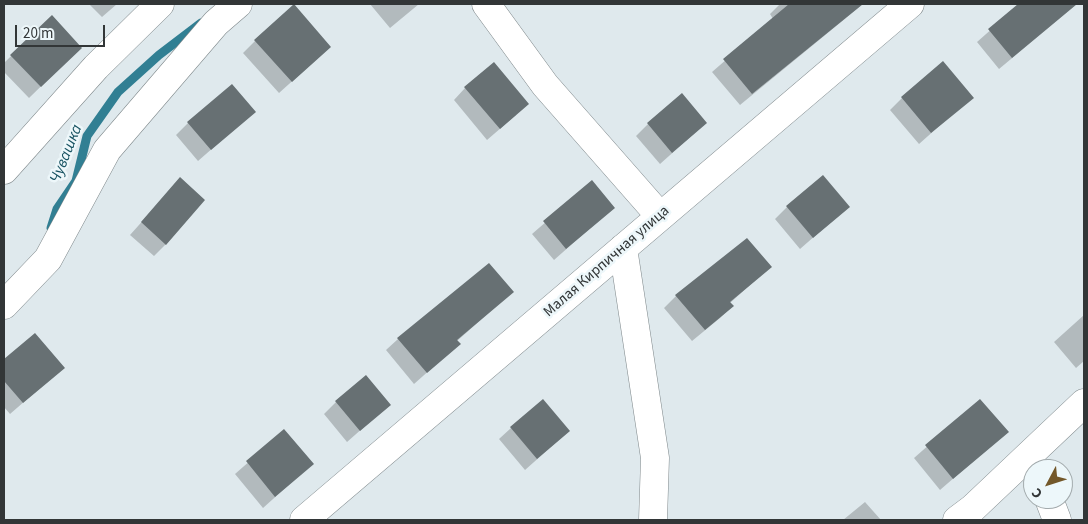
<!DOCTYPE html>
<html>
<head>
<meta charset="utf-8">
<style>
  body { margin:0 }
  #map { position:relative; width:1088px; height:524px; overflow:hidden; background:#dfe9ed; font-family:"Source Sans 3",sans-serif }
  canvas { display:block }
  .frame { position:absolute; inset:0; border:5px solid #323637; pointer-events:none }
  .north { position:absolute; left:1023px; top:459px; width:50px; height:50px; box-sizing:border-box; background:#edf7fa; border:1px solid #a2aaac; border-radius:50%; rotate:230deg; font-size:14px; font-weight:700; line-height:20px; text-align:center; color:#323637 }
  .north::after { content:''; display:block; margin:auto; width:18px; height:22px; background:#73582a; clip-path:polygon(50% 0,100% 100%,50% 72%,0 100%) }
  .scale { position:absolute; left:15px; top:25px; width:90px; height:22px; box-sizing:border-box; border:2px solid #323637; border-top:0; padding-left:6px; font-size:15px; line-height:18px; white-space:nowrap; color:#323637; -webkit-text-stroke:4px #edf7fa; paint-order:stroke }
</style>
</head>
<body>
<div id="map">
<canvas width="1088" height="524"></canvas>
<div class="frame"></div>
<div class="north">С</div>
<div class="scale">20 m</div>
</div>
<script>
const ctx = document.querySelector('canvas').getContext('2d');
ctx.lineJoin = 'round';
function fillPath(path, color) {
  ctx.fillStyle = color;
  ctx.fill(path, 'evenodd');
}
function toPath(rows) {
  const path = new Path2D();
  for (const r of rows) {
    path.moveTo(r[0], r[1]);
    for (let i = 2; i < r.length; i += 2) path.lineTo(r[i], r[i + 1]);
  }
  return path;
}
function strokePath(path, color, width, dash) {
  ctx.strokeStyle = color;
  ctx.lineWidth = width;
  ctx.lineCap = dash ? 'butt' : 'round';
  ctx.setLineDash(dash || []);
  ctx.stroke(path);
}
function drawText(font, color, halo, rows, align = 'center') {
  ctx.font = font + ' "Source Sans 3",sans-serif';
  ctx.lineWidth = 5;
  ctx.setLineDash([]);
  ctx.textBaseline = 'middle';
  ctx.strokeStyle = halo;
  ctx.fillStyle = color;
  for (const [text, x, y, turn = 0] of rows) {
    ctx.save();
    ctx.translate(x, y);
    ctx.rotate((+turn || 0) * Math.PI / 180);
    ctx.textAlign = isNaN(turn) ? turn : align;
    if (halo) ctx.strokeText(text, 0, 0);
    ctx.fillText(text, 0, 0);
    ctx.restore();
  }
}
fillPath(toPath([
  [89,4,117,4,102,17],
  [370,4,419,4,390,28],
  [780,4,863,4,740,105,712,72,773,19,770,14],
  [1020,4,1077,4,999,69,977,42],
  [51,17,68,60,29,98,4,72,4,63],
  [255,41,318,58,279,93,243,53],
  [465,88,516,115,487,140,454,100],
  [972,97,919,144,890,110,902,98],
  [254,112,198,161,176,135,188,123],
  [706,123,660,164,636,136,648,124],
  [180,179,166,244,154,256,130,235],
  [592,182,613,208,554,260,532,234],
  [787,207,848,207,800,249,775,219],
  [770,267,730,303,732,306,720,318,692,341,664,308,676,296],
  [512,292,457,341,459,344,414,384,386,350,398,339],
  [1084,315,1084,361,1076,368,1054,342],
  [35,335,63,368,10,414,4,407,4,361],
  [980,400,1007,432,940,490,914,458],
  [336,402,389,405,347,442,324,414],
  [511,428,569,431,525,470,499,439],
  [284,431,312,464,263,508,235,474],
  [865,502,881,520,843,520]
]), '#0003');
strokePath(toPath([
  [51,228,57,209,76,181,87,136,118,92,159,55,201,23]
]), '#317f93', 9);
fillPath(toPath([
  [294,4,331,47,292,82,254,40],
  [789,4,863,4,752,94,723,59],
  [1018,4,1077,4,1012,58,988,29],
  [52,15,82,48,41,87,10,55],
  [943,61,974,98,931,133,901,97],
  [494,62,529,104,500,129,464,87],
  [232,84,256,112,211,150,187,122],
  [682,93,707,123,672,153,647,123],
  [823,175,850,207,813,238,786,206],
  [180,177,205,200,166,245,141,222],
  [592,180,615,208,566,249,543,221],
  [747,238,772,267,730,302,734,306,705,330,675,295],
  [489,263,514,292,457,340,461,344,427,373,397,338],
  [35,333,65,368,23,403,4,381,4,359],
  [366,375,391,405,360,431,335,401],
  [543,399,570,431,537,459,510,427],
  [980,399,1009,432,953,479,925,445],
  [284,429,314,464,275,497,246,461]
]), '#677073');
const minor = toPath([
  [486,4,545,85,660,216],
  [4,170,96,67,160,4],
  [623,248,655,458,653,520],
  [4,305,48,259,107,150,216,23,238,4],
  [1049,499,1057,520],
  [304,520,910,4],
  [957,520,973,508,1084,403]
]);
strokePath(minor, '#7f888b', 29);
strokePath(minor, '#fff', 28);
drawText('15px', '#323637', '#edf7fa', [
  ["Малая Кирпичная улица",607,262,-41]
]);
drawText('italic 16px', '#185362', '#edf7fa', [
  ["Чувашка",67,154,-68]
]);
</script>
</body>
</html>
